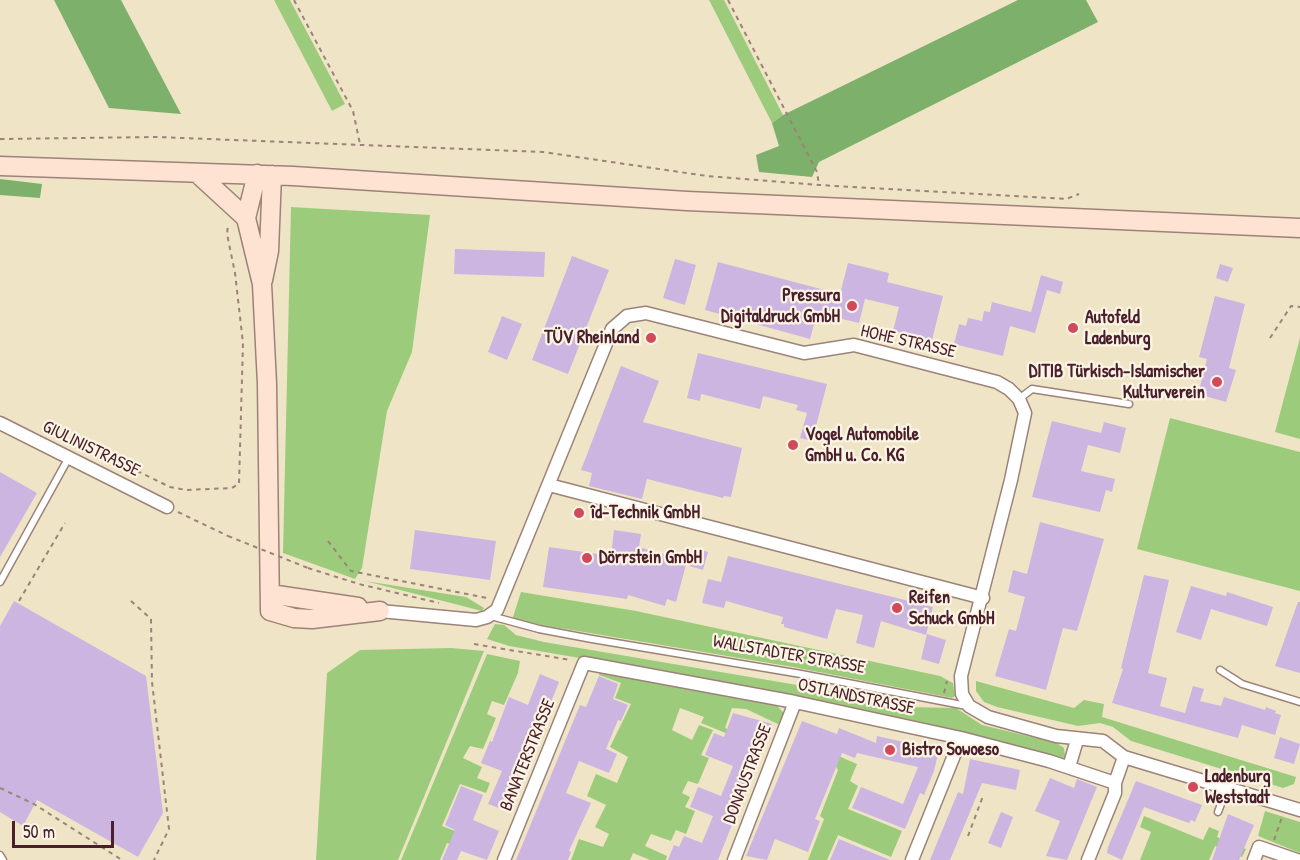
<!DOCTYPE html>
<html>
<head>
<meta charset="utf-8">
<style>
  body { margin:0 }
  #map { position:relative; width:1300px; height:860px; overflow:hidden; background:#efe5c6; font-family:"Patrick Hand",sans-serif }
  canvas { display:block }
  .scale { position:absolute; left:12px; top:821px; width:102px; height:27px; box-sizing:border-box; border:3px solid #4a1f2b; border-top:0; padding-left:8px; font-size:18px; line-height:21px; white-space:nowrap; color:#4a1f2b; -webkit-text-stroke:4px #fcf5e5; paint-order:stroke }
</style>
</head>
<body>
<div id="map">
<canvas width="1300" height="860"></canvas>
<div class="scale">50 m</div>
</div>
<script>
const ctx = document.querySelector('canvas').getContext('2d');
ctx.lineJoin = 'round';
function fillPath(path, color) {
  ctx.fillStyle = color;
  ctx.fill(path, 'evenodd');
}
function toPath(rows) {
  const path = new Path2D();
  for (const r of rows) {
    path.moveTo(r[0], r[1]);
    for (let i = 2; i < r.length; i += 2) path.lineTo(r[i], r[i + 1]);
  }
  return path;
}
function strokePath(path, color, width, dash) {
  ctx.strokeStyle = color;
  ctx.lineWidth = width;
  ctx.lineCap = dash ? 'butt' : 'round';
  ctx.setLineDash(dash || []);
  ctx.stroke(path);
}
function drawText(font, color, halo, rows, align = 'center') {
  ctx.font = font + ' "Patrick Hand",sans-serif';
  ctx.lineWidth = 4.5;
  ctx.setLineDash([]);
  ctx.textBaseline = 'middle';
  ctx.strokeStyle = halo;
  ctx.fillStyle = color;
  for (const [text, x, y, turn = 0] of rows) {
    ctx.save();
    ctx.translate(x, y);
    ctx.rotate((+turn || 0) * Math.PI / 180);
    ctx.textAlign = isNaN(turn) ? turn : align;
    if (halo) ctx.strokeText(text, 0, 0);
    ctx.fillText(text, 0, 0);
    ctx.restore();
  }
}
fillPath(toPath([
  [274,0,290,0,345,104,332,111],
  [709,0,724,0,783,115,772,123],
  [291,207,430,215,412,352,387,411,362,568,355,579,283,553],
  [1300,338,1300,439,1275,432],
  [1170,418,1300,452,1300,591,1137,549],
  [365,581,466,597,484,608,482,611],
  [521,592,636,611,940,676,953,683,955,696,952,698,793,667,512,620],
  [495,624,504,625,516,635,544,642,803,686,908,707,956,708,982,725,1057,743,1064,748,1065,756,1062,759,921,722,780,696,780,692,509,646,487,639],
  [451,648,484,651,398,860,316,860,327,673,360,650],
  [487,654,520,661,518,673,504,705,492,701,487,714,496,718,483,749,470,746,463,758,482,767,477,778,490,783,486,793,460,784,442,826,471,837,466,850,447,843,440,860,401,860],
  [600,672,776,705,786,715,782,726,746,709,732,708,725,728,741,734,738,738,701,723,704,717,680,708,672,730,692,740,699,725,713,730,701,755,709,758,698,784,688,781,682,793,690,797,685,807,695,811,686,834,676,830,671,841,651,834,645,846,667,856,666,860,650,860,633,853,630,860,571,860,579,839,603,847,609,834,595,827,606,805,587,796,596,774,617,783,628,757,610,747,631,704,615,698,621,683,599,675],
  [976,681,1074,708,1084,700,1104,704,1102,717,1296,777,1294,784,1283,788,1131,741,1113,727,1100,723,1078,726,997,707,984,702,976,691],
  [827,751,857,764,850,781,858,786,848,809,902,831,891,857,838,835,827,860,808,860,824,819,820,816,838,770],
  [1265,811,1300,822,1300,853,1258,836],
  [1144,816,1203,840,1209,827,1219,831,1217,837,1246,849,1242,857,1215,846,1209,860,1140,860,1151,832,1140,827]
]), '#9ccc7b');
fillPath(toPath([
  [54,0,121,0,181,114,109,108],
  [1018,0,1086,0,1098,22,819,162,812,177,759,172,756,155,779,146,772,123,783,115],
  [0,179,42,184,40,198,0,195]
]), '#7db06b');
fillPath(toPath([
  [455,249,545,252,544,277,454,274],
  [572,256,609,270,568,374,532,360],
  [675,259,696,265,685,305,663,298],
  [718,262,840,294,848,263,889,273,887,282,943,296,932,340,893,331,899,307,865,299,859,323,817,313,810,339,705,310],
  [1220,264,1233,268,1228,282,1216,278],
  [1041,275,1063,282,1060,294,1047,290,1035,333,1010,326,1003,356,954,344,959,324,966,326,968,318,982,321,984,311,990,312,992,302,1031,312],
  [1215,296,1245,304,1229,368,1236,370,1226,402,1198,394,1207,359,1199,357],
  [502,316,522,324,507,360,488,352],
  [698,353,827,384,812,441,800,438,807,413,796,410,798,405,763,396,760,409,701,394,700,401,687,398],
  [621,366,659,381,643,422,742,448,731,497,724,496,723,498,647,479,642,499,589,486,592,473,581,470],
  [1052,421,1101,433,1104,422,1126,428,1120,453,1088,445,1081,471,1115,479,1112,492,1106,490,1100,512,1032,497],
  [0,472,37,493,0,557],
  [1040,522,1104,539,1077,631,1063,628,1046,690,995,676,1009,629,1016,631,1025,597,1008,592,1013,570,1027,574],
  [415,530,496,541,490,580,410,569],
  [614,530,641,534,639,547,687,561,676,602,667,599,665,606,628,595,627,599,543,587,549,547,611,556],
  [694,548,708,552,703,570,689,566],
  [728,556,933,607,926,635,881,621,874,648,856,643,863,615,836,609,827,639,784,627,784,624,781,624,783,617,726,601,724,608,702,603,708,579,721,582],
  [1144,575,1169,580,1148,673,1167,678,1160,706,1185,713,1193,686,1204,689,1200,701,1221,706,1224,697,1265,710,1266,707,1276,711,1275,713,1281,715,1275,735,1242,725,1238,738,1112,703,1123,669,1121,668],
  [1191,586,1226,596,1227,592,1273,607,1267,626,1211,609,1201,640,1176,632],
  [14,601,146,676,163,813,138,857,37,800,23,826,0,812,0,626],
  [1298,602,1300,602,1300,673,1275,666],
  [927,634,946,640,939,664,921,659],
  [540,674,559,682,507,811,488,804,502,771,481,763,490,741,492,742,509,697,528,705],
  [599,676,618,684,613,699,628,705,621,721,618,720,606,749,617,754,609,773,579,761,566,793,591,803,569,851,571,852,568,860,516,860,580,705,586,707],
  [733,713,772,724,718,860,668,860,674,845,679,847,684,836,702,843,713,816,690,807,698,787,721,796,733,766,705,755,714,733,724,737],
  [802,721,837,734,839,728,876,743,877,736,939,750,934,771,924,795,920,793,905,829,852,808,861,787,903,804,918,767,857,753,855,758,842,753,815,819,820,821,808,852,775,839,767,860,746,856],
  [1280,737,1300,744,1294,764,1274,758],
  [970,759,1020,770,1016,790,982,783,950,860,930,860,958,792,963,794],
  [1050,778,1074,788,1077,779,1097,787,1067,860,1046,856,1060,821,1035,811],
  [1136,781,1202,805,1195,822,1191,820,1189,823,1144,807,1122,860,1107,853,1108,847],
  [461,786,483,795,473,820,499,831,487,860,461,851,457,860,442,860,455,830,445,825],
  [1001,812,1013,817,1001,848,988,843],
  [1228,814,1254,825,1239,860,1212,860],
  [839,839,890,860,830,860]
]), '#ccb5e0');
const service = toPath([
  [1019,399,1032,389,1129,404],
  [0,582,68,459],
  [491,616,539,629,592,639,801,674,967,706],
  [1220,670,1242,684,1300,702],
  [1218,812,1227,788],
  [0,855,3,860]
]);
const minor = toPath([
  [0,423,167,507],
  [549,485,983,598],
  [380,611,476,620,487,617,497,610,612,329,627,316,646,313,804,353,854,345,997,382,1009,389,1019,399,1025,413,1011,480,961,676,962,694,969,706,988,717,1056,736,1103,741,1124,757,1300,810],
  [1069,767,1077,740],
  [504,860,584,663,795,702,961,738,1049,761,1115,783],
  [734,860,795,702],
  [912,860,961,738],
  [1088,860,1115,793,1115,783,1124,757],
  [1254,860,1259,847,1297,860]
]);
const secondary = toPath([
  [0,166,293,176,687,201,1300,228],
  [197,173,246,218],
  [257,174,246,218,262,284,267,384,270,611,294,618,312,619,380,611],
  [263,280,269,251,272,175],
  [270,594,358,607]
]);
strokePath(service, '#9c8278', 9);
strokePath(minor, '#9c8278', 15);
strokePath(secondary, '#9c8278', 21);
strokePath(toPath([
  [294,0,353,111,360,144],
  [728,0,817,172,819,185],
  [0,139,157,137,543,152,707,176,819,185,1066,199,1079,194],
  [1270,338,1291,306,1300,307],
  [95,457,113,459,170,487,186,490,232,488,239,484,243,343,235,273,227,234,228,225],
  [178,512,228,536],
  [328,541,351,571,487,598],
  [308,568,359,584,439,603],
  [19,601,65,523],
  [131,601,151,619,152,682,169,829,154,860],
  [474,644,570,660],
  [944,693,947,681],
  [0,788,34,804,122,860],
  [968,836,983,796],
  [1274,840,1282,817]
]), '#9c8278', 2, [4.5, 4.5]);
strokePath(service, '#fff', 6);
strokePath(minor, '#fff', 12);
strokePath(secondary, '#fee3d2', 18);
strokePath(toPath([
  [228,536,308,568]
]), '#9c8278', 2, [4.5, 4.5]);
for (const [x, y, r, color] of [
  [852,306,6,"#d1495b"],
  [1073,328,6,"#d1495b"],
  [651,338,6,"#d1495b"],
  [1217,382,6,"#d1495b"],
  [793,445,6,"#d1495b"],
  [579,513,6,"#d1495b"],
  [587,558,6,"#d1495b"],
  [897,608,6,"#d1495b"],
  [890,750,6,"#d1495b"],
  [1193,787,6,"#d1495b"]
]) {
  const dot = new Path2D();
  dot.arc(x, y, r, 0, 2 * Math.PI);
  ctx.fillStyle = color;
  ctx.fill(dot);
  strokePath(dot, '#fcf5e5', 2);
}
drawText('bold 18px', '#4a1f2b', '#fcf5e5', [
  ["Pressura",840,296,"right"],
  ["Digitaldruck GmbH",840,317,"right"],
  ["Autofeld",1085,318],
  ["Ladenburg",1085,339],
  ["TÜV Rheinland",639,338,"right"],
  ["DITIB Türkisch-Islamischer",1205,372,"right"],
  ["Kulturverein",1205,393,"right"],
  ["Vogel Automobile",805,435],
  ["GmbH u. Co. KG",805,456],
  ["îd-Technik GmbH",591,513],
  ["Dörrstein GmbH",599,558],
  ["Reifen",909,598],
  ["Schuck GmbH",909,619],
  ["Bistro Sowoeso",902,750],
  ["Ladenburg",1205,777],
  ["Weststadt",1205,798]
], 'left');
drawText('18px', '#4a1f2b', '#fcf5e5', [
  ["HOHE STRASSE",908,342,13],
  ["GIULINISTRASSE",91,449,26],
  ["WALLSTADTER STRASSE",789,655,10],
  ["OSTLANDSTRASSE",856,697,12],
  ["BANATERSTRASSE",528,755,-68],
  ["DONAUSTRASSE",748,774,-69]
]);
</script>
</body>
</html>
